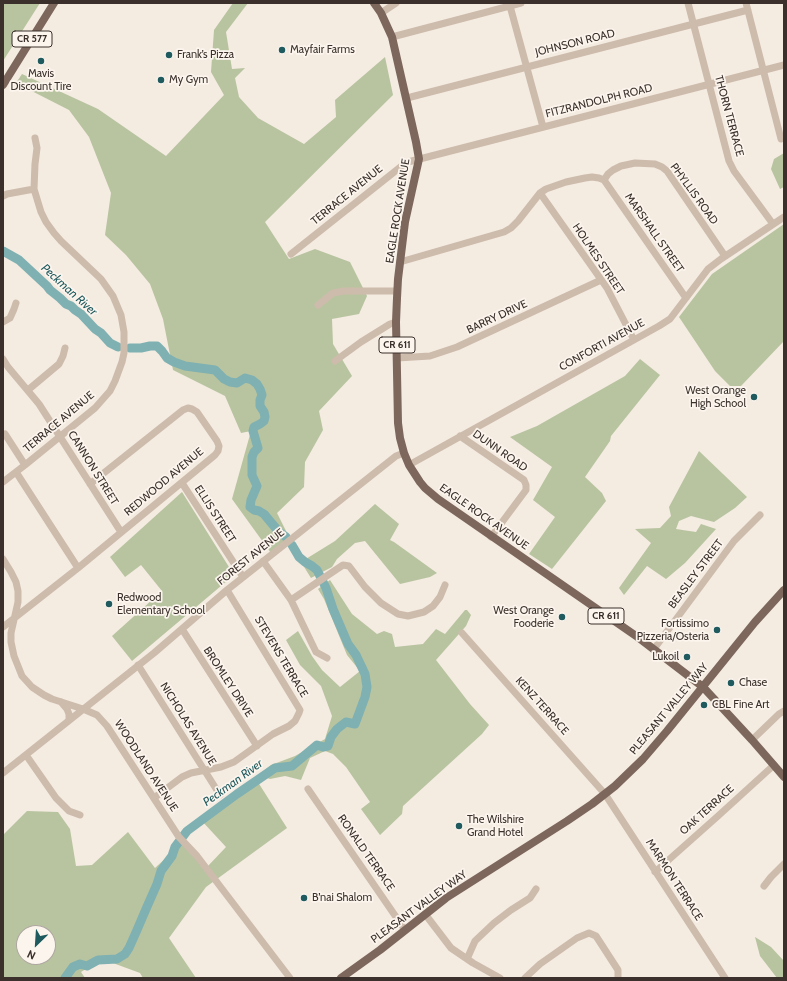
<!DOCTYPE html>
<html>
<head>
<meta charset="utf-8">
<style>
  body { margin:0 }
  #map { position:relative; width:787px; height:981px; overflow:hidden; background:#f4ebe1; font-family:Cabin,sans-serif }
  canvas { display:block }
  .frame { position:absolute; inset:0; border:4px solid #3b302b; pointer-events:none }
  .north { position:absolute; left:16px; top:925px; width:40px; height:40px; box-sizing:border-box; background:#fbf5ee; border:1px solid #aea6a0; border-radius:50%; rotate:205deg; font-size:11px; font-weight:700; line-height:16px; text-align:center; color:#3b302b }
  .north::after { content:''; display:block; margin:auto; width:14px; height:18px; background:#1f5a5e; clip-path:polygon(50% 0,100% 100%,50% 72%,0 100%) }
</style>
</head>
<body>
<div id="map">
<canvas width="787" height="981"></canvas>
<div class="frame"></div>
<div class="north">N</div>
</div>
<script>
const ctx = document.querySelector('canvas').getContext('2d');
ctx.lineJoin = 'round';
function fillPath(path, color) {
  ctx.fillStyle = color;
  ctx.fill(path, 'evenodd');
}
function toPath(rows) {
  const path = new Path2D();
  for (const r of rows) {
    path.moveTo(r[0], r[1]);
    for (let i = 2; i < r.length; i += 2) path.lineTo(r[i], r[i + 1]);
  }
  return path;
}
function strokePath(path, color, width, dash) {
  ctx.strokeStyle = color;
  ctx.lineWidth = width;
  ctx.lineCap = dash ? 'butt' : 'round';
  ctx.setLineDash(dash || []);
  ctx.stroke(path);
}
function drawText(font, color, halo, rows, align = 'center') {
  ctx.font = font + ' Cabin,sans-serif';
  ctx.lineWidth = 3.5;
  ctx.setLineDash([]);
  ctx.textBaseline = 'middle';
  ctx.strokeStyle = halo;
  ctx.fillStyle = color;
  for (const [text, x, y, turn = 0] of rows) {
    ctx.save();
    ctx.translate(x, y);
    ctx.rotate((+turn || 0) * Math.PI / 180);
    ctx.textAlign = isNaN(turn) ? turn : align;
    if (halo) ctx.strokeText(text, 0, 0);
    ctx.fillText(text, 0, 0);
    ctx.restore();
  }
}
fillPath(toPath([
  [3,3,40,3,3,61],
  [233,3,248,3,226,32,232,69,245,68,235,78,239,97,258,118,304,144,336,117,335,100,385,57,393,95,265,222,289,259,315,249,350,262,367,296,359,314,332,319,333,344,352,376,319,411,323,430,305,462,304,487,277,513,290,539,271,553,232,499,251,431,241,433,225,396,173,370,163,319,150,284,126,255,105,235,111,193,89,137,69,110,16,83,22,74,98,109,166,156,224,95,211,72,214,30],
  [784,153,784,187,780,189,771,169,774,159],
  [784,224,784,341,741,386,730,386,715,371,679,317,712,274],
  [640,359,660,375,611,436,610,441,585,477,602,493,606,501,552,569,529,554,555,517,533,500,552,467,510,437,537,426,625,376],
  [699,451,747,497,735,508,714,522,691,516,679,521,676,529,696,532,701,524,716,529,685,563,666,579,647,566,624,595,619,588,651,543,635,529,660,528,671,516,669,507],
  [182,492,234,575,132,661,112,636,162,591,141,565,125,577,110,557],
  [375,504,399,524,390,540,394,542,437,573,430,577,400,584,365,541,355,543,337,559,332,567,311,578,301,562,335,541],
  [330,580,352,614,377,634,384,631,392,634,395,647,423,644,436,629,445,634,465,610,467,610,471,615,466,626,436,660,470,704,489,725,482,734,403,806,402,814,380,835,361,809,370,802,346,767,333,754,325,751,310,758,301,780,285,776,270,779,258,775,271,765,295,756,325,739,332,716,321,686,300,665,286,640,298,631,312,656,322,670,340,687,360,671,347,655,324,599,318,589],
  [256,779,287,828,206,887,169,938,196,978,143,978,140,973,102,959,81,972,85,978,3,978,3,835,27,811,58,812,70,829,76,866,92,865,128,832,155,868,184,841,208,866,226,847,201,820],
  [24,933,48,933,48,957,24,957],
  [755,937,771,947,784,961,784,978,777,978,760,956]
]), '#b8c4a0');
strokePath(toPath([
  [3,251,19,260,47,286,50,290,60,298,66,304,71,306,75,310,81,314,95,329,101,333,110,343,118,347],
  [130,348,141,348,150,346,157,346,162,351,167,358,174,362,185,366,215,370,224,379,230,382,237,383,245,378,252,380,257,384,260,389,262,395,260,400,260,406,264,412,265,417,264,421,260,424,254,427,253,431,258,448,254,452,252,457,252,475,257,486,251,500,250,507,254,510,259,511,264,514,279,532,286,537],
  [65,978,73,967,80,964,87,966,98,960,117,959,125,954,129,948,137,930,146,909,157,884,161,871,172,856,175,847,187,831,237,794,275,768,292,766,317,745,323,747,328,746,331,737,337,729,346,722,355,724,365,697,367,687,365,674,356,655,348,644,333,609,326,588,317,570,312,566,305,562,299,557,292,545]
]), '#7fb0b2', 9);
strokePath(toPath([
  [688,3,729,161,734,171,773,224],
  [746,3,781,139],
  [510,6,543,127],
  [381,13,396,3],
  [392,37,521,3],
  [407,98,748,10],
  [604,180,608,174,613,170,621,166,635,163,655,164,662,167,667,171,725,256],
  [604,180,686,298],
  [540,193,607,288,634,340],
  [3,196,7,194,34,189],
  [291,254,403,165,408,162,784,65],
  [400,262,504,232,511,228,518,221,540,193,546,189,566,182,585,178,592,177,599,178,604,180],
  [318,305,333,293,344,291,397,291],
  [3,322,10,318,14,309,16,303],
  [397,358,430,356,457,347,601,280],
  [3,359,8,367,39,404,121,532],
  [335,361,361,342,390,324,396,322],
  [28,390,59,364,63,356,65,348],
  [5,434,25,465],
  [460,436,524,480,526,485,526,490,491,537],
  [409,465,659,326,670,319,708,269,721,259,784,217],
  [16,472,78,568],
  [3,482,25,465,95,408,110,391,115,381,122,362,124,353,124,332,121,315,113,296,101,279,61,241,54,233,46,222,41,212,34,189,35,164,37,148,35,138],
  [182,483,243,577],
  [3,559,11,572,16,582,18,591,18,602,11,633,11,642,14,656,22,676,32,687,44,695,52,699,83,709,97,715,107,726,179,837,197,856,290,978],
  [263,561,291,600,316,652,327,658],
  [291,600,343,565,349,566,365,587,381,603,398,614,408,616,424,612,433,606,440,597,445,585],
  [3,627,78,568,215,455,218,451,219,446,217,441,197,412,192,409,188,408,183,410,90,484],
  [182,629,257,746],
  [462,633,605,794,725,978],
  [654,649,734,541,760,515],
  [138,665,220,795],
  [61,702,67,709,69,714,69,720],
  [752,740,779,714,784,711],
  [26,755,56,798,69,811,80,815],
  [3,773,154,653,227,590,396,456,404,453],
  [308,789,405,930],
  [154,798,182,777,191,773,221,767,234,762,273,734,289,726,295,721,299,713,300,710,227,590],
  [655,872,718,816,774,765],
  [764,886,771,877,784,864],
  [425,914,451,948,473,963,500,978],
  [467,959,475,941,494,923,511,910,530,898,536,889],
  [525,978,540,964,577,938,589,933,596,936,618,970,618,978]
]), '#cdbbac', 7);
strokePath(toPath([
  [374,3,381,13,392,37,416,142,419,159,405,222,398,279,397,298,396,322,398,423,400,438,404,453,409,465,420,482,425,488,438,499,639,638,703,687,752,740,784,777],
  [3,85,54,3],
  [341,978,380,950,446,898,567,821,592,804,615,786,643,759,667,731,755,622,784,590]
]), '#7d675c', 8);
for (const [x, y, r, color] of [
  [282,50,4,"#1f5a5e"],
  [169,55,4,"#1f5a5e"],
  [41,61,4,"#1f5a5e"],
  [161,80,4,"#1f5a5e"],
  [754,397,4,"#1f5a5e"],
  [109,604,4,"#1f5a5e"],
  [562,617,4,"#1f5a5e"],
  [717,630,4,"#1f5a5e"],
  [687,657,4,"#1f5a5e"],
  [731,683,4,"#1f5a5e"],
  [704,705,4,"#1f5a5e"],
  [459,826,4,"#1f5a5e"],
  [304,898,4,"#1f5a5e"]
]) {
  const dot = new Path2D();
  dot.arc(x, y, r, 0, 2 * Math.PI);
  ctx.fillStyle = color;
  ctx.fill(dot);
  strokePath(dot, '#fbf5ee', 1.5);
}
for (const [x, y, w] of [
  [32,39,40],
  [397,345,36],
  [606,616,36]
]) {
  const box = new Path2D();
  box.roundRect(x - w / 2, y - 8, w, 16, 3);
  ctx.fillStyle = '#fbf5ee';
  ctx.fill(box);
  strokePath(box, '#3b302b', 1);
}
drawText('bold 10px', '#3b302b', null, [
  ["CR 577",32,39],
  ["CR 611",397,345],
  ["CR 611",606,616]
]);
drawText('11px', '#3b302b', '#fbf5ee', [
  ["JOHNSON ROAD",575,43,-14],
  ["FITZRANDOLPH ROAD",599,101,-14],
  ["THORN TERRACE",729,116,75],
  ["PHYLLIS ROAD",694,194,54],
  ["TERRACE AVENUE",347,195,-39],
  ["EAGLE ROCK AVENUE",398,211,-81],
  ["MARSHALL STREET",654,233,55],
  ["HOLMES STREET",598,259,56],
  ["BARRY DRIVE",497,317,-25],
  ["CONFORTI AVENUE",602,345,-29],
  ["TERRACE AVENUE",59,422,-40],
  ["DUNN ROAD",500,451,35],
  ["CANNON STREET",93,468,58],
  ["REDWOOD AVENUE",164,482,-40],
  ["ELLIS STREET",215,514,57],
  ["EAGLE ROCK AVENUE",484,517,35],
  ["FOREST AVENUE",251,557,-39],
  ["BEASLEY STREET",696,574,-53],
  ["STEVENS TERRACE",281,657,59],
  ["BROMLEY DRIVE",228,682,57],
  ["KENZ TERRACE",542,706,48],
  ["PLEASANT VALLEY WAY",669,709,-50],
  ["NICHOLAS AVENUE",188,724,58],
  ["WOODLAND AVENUE",146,766,57],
  ["OAK TERRACE",707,810,-42],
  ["RONALD TERRACE",366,853,55],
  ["MARMON TERRACE",674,880,57],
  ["PLEASANT VALLEY WAY",419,907,-36]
]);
drawText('11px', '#3b302b', '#fbf5ee', [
  ["Mayfair Farms",290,50],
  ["Frank’s Pizza",177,55],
  ["Mavis",41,74,"center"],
  ["Discount Tire",41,87,"center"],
  ["My Gym",169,80],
  ["West Orange",746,391,"right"],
  ["High School",746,404,"right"],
  ["Redwood",117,598],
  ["Elementary School",117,611],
  ["West Orange",554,611,"right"],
  ["Fooderie",554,624,"right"],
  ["Fortissimo",709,624,"right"],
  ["Pizzeria/Osteria",709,637,"right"],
  ["Lukoil",679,657,"right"],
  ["Chase",739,683],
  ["CBL Fine Art",712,705],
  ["The Wilshire",467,820],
  ["Grand Hotel",467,833],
  ["B’nai Shalom",312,898]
], 'left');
drawText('italic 12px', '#1f5a5e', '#fbf5ee', [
  ["Peckman River",69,290,42],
  ["Peckman River",233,783,-36]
]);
</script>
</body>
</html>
